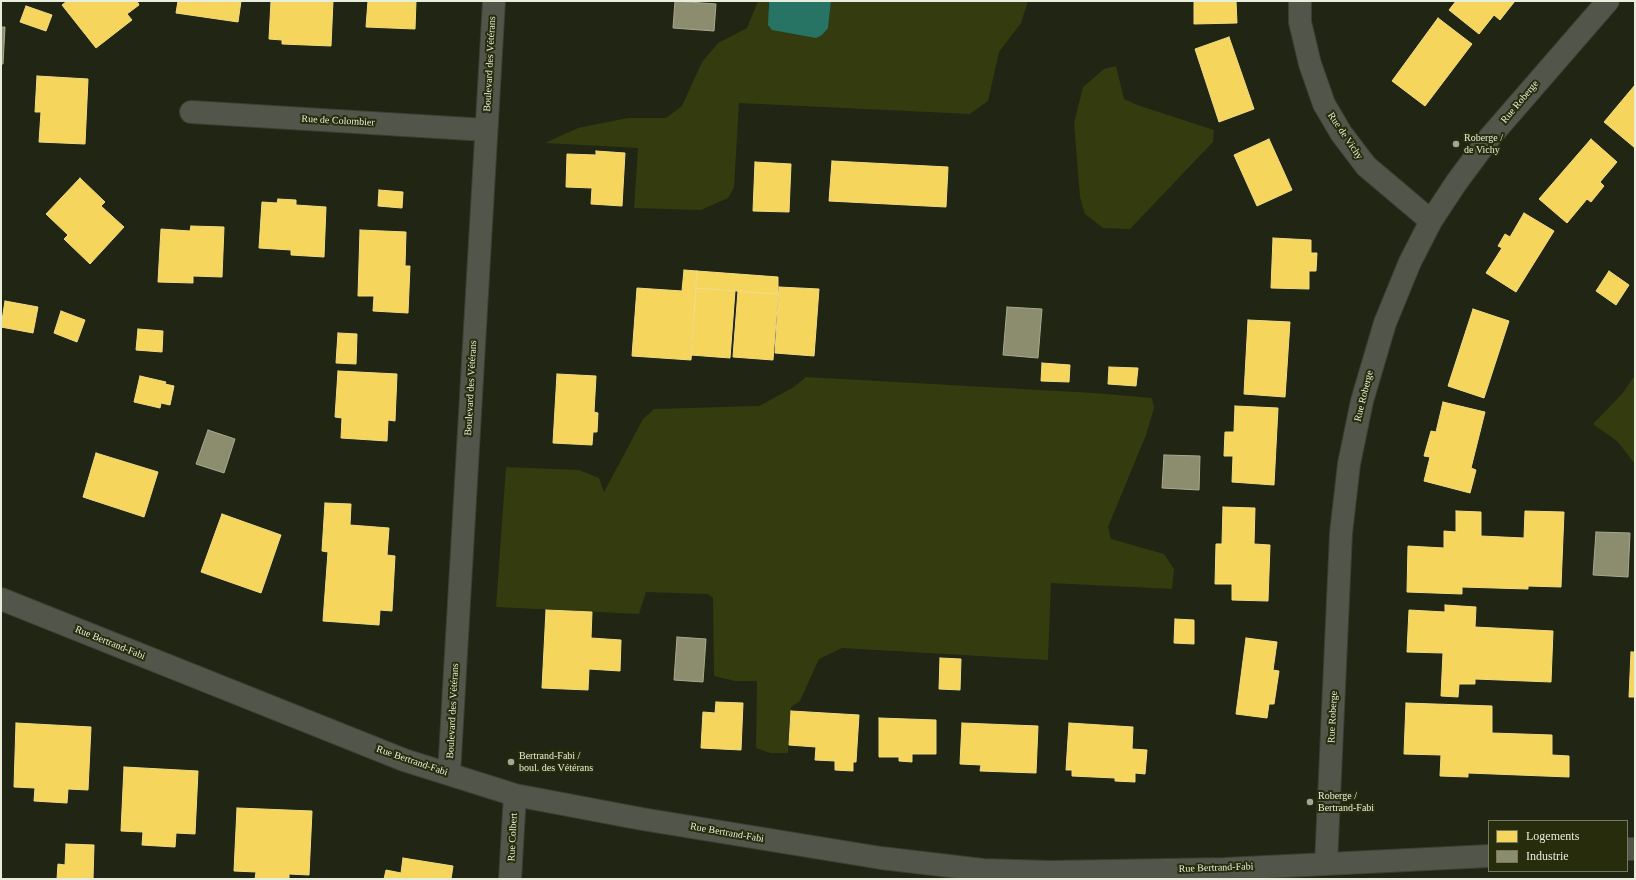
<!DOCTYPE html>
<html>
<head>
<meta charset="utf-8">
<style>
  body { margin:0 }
  #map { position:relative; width:1636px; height:880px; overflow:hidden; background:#212513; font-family:"Times New Roman",serif }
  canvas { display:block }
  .frame { position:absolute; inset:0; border:2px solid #e9eddb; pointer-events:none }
  .legend { position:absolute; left:1488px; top:820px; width:140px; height:52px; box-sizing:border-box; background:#262c0c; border:1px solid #74795f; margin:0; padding:5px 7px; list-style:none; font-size:12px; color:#e9eddb }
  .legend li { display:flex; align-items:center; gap:8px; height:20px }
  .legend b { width:20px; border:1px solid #74795f }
</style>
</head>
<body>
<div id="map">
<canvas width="1636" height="880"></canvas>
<div class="frame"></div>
<ul class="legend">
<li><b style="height:11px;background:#f6d55c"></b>Logements</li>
<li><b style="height:11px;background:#8c8c6e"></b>Industrie</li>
</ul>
</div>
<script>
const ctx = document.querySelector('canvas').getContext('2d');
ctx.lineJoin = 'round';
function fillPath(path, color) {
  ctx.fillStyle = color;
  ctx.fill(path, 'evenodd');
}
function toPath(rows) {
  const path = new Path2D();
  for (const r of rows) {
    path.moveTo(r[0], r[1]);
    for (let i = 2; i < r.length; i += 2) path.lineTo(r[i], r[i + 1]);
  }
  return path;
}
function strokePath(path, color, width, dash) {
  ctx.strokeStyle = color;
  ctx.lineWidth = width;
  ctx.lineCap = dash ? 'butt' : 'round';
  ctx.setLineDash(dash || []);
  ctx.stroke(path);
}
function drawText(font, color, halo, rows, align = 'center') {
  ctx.font = font + ' "Times New Roman",serif';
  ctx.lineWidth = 4;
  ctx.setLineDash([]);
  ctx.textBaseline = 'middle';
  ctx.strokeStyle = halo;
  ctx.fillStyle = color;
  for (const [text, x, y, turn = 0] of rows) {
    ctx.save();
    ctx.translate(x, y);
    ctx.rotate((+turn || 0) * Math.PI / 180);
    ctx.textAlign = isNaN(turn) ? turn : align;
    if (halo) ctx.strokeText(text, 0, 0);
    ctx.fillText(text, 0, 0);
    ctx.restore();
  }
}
fillPath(toPath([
  [758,1,769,1,768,9,828,28,831,1,1028,1,1021,23,999,52,988,101,970,114,739,103,734,188,728,198,701,210,634,208,638,148,545,143,578,128,628,118,666,118,682,106,702,62,718,43,747,28],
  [1116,66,1124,99,1137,105,1214,130,1213,142,1130,229,1103,228,1085,214,1080,197,1074,123,1083,87,1104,69],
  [1635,375,1635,464,1617,441,1593,424,1622,394],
  [806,377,1095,393,1152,398,1154,408,1146,435,1108,527,1111,539,1164,554,1174,569,1172,589,1051,583,1048,660,842,648,819,659,800,701,791,707,788,753,770,753,756,748,757,681,735,681,714,676,713,598,708,594,646,592,639,614,496,607,506,467,579,470,599,478,604,492,643,419,654,409,759,406,794,387]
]), '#333b0f');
fillPath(toPath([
  [769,1,831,1,828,28,822,35,816,38,772,30,768,25]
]), '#277364');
const homes = toPath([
  [67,1,137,1,139,5,127,14,132,20,96,48,62,5,67,1],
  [178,1,241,1,238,22,176,13,178,1],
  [271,1,333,1,331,46,282,44,282,40,269,39,271,1],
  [368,1,416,1,415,29,366,27,368,1],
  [1194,1,1236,1,1237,23,1194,24,1194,1],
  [1456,1,1515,1,1500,20,1494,15,1479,34,1449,10,1456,1],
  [26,6,52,15,46,31,20,22,26,6],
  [1438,18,1472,44,1425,106,1392,81,1438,18],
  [1229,37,1254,109,1219,122,1195,49,1229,37],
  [37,76,88,79,85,144,39,142,41,112,35,112,37,76],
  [1635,85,1635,148,1604,122,1635,85],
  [1269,139,1292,190,1257,206,1234,155,1269,139],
  [1591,139,1617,162,1600,182,1604,186,1591,202,1587,199,1567,223,1539,199,1591,139],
  [596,151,625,153,622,206,591,204,592,188,566,187,567,154,596,155,596,151],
  [832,161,948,167,946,207,829,201,832,161],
  [755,162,791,164,789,212,753,211,755,162],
  [80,178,105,202,101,206,124,227,90,264,64,239,68,235,46,214,80,178],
  [379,190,403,192,402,208,378,206,379,190],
  [278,199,296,200,296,205,326,207,324,257,291,255,291,250,259,248,262,202,277,203,278,199],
  [1524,213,1554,231,1516,292,1486,273,1502,248,1498,246,1505,234,1510,237,1524,213],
  [191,226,224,227,222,277,193,276,193,283,158,282,161,229,190,231,191,226],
  [360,230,406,232,405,266,410,266,408,313,373,311,374,296,358,296,360,230],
  [1273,238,1311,240,1311,253,1317,253,1316,271,1309,271,1309,289,1271,288,1273,238],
  [684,270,697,271,691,360,632,356,637,288,682,291,684,270],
  [697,271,778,277,778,294,696,288,697,271],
  [1609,271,1629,285,1616,305,1596,291,1609,271],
  [779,287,819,289,814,356,775,353,779,287],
  [696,288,735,291,730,358,691,355,696,288],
  [738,291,778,294,773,360,733,357,738,291],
  [5,301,38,307,33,333,1,327,5,301],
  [1473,309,1509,321,1484,398,1448,386,1473,309],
  [61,311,85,320,77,342,54,333,61,311],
  [1248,320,1290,322,1285,397,1244,394,1248,320],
  [138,329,163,331,162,352,136,350,138,329],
  [338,333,357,334,356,364,336,363,338,333],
  [1042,363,1070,365,1069,382,1041,381,1042,363],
  [1109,367,1138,368,1136,386,1108,384,1109,367],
  [338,371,397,374,395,421,388,420,387,441,341,438,342,418,335,417,338,371],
  [557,374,596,376,594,412,598,413,597,432,593,432,592,445,553,443,557,374],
  [140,376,166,382,165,384,174,386,170,405,161,403,160,408,134,402,140,376],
  [1443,402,1485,412,1471,468,1476,470,1470,493,1424,481,1430,457,1424,456,1431,431,1436,432,1443,402],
  [1235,406,1278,408,1274,485,1232,482,1233,456,1224,456,1225,432,1234,432,1235,406],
  [96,453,158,472,144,517,83,497,96,453],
  [325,503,351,504,350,525,389,528,387,555,395,556,392,611,380,610,379,625,323,621,328,552,322,551,325,503],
  [1223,507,1255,508,1254,544,1270,545,1268,601,1232,600,1232,584,1215,584,1216,544,1222,544,1223,507],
  [1456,511,1481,512,1481,536,1524,538,1525,511,1564,512,1561,587,1528,586,1528,589,1462,587,1462,594,1407,592,1408,546,1444,548,1444,531,1456,532,1456,511],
  [222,514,281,535,261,593,201,572,222,514],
  [1445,605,1476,607,1475,627,1553,631,1551,682,1475,679,1475,684,1459,684,1458,697,1441,696,1443,653,1407,652,1409,610,1445,612,1445,605],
  [546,610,592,612,591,638,621,640,620,671,589,669,588,690,542,688,546,610],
  [1175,619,1194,620,1194,644,1174,643,1175,619],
  [1246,638,1277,642,1273,670,1279,671,1274,704,1269,704,1267,718,1236,714,1246,638],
  [1631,652,1635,652,1635,697,1629,697,1631,652],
  [940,658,961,659,960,690,939,689,940,658],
  [716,702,743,703,741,750,701,748,703,712,715,713,716,702],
  [1406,703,1492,706,1492,733,1552,735,1552,755,1569,756,1569,777,1468,773,1468,777,1440,776,1441,755,1404,754,1406,703],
  [791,711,859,715,856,762,853,762,853,771,835,770,835,761,815,760,816,747,789,745,791,711],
  [879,718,936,720,936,754,912,754,912,762,899,761,899,757,879,757,879,718],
  [16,723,91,727,88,790,68,789,67,803,34,801,35,788,14,787,16,723],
  [962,723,1038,726,1036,773,980,771,981,765,960,764,962,723],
  [1069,723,1133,727,1132,749,1147,750,1145,774,1135,773,1135,782,1115,781,1115,778,1072,776,1072,770,1066,770,1069,723],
  [124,767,198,771,195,834,176,833,175,847,142,845,143,832,121,831,124,767],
  [237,808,312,811,309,875,289,874,289,879,255,879,256,872,234,871,237,808],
  [66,844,94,845,93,879,57,879,58,864,65,865,66,844],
  [403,858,453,866,451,879,384,879,386,870,401,873,403,858]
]);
fillPath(homes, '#f6d55c');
strokePath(homes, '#f2dc82', 1);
const industry = toPath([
  [675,1,716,4,714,31,673,28,675,1],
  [1,27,5,27,3,64,1,64,1,27],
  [1007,307,1042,309,1038,358,1003,355,1007,307],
  [208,430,235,439,224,473,196,464,208,430],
  [1164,455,1200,456,1199,490,1162,488,1164,455],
  [1596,532,1630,533,1628,577,1593,575,1596,532],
  [677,637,706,639,703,682,674,680,677,637]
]);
fillPath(industry, '#8c8c6e');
strokePath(industry, '#a8a98f', 1);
const minor = toPath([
  [1300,1,1300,22,1310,64,1324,104,1341,133,1366,166,1431,221],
  [191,112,486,130],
  [1,599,404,760,515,795,642,819,881,858,983,870,1050,872,1225,869,1489,856],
  [449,774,494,1],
  [1627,849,1635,849],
  [1326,864,1341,533,1349,464,1362,401,1385,323,1410,262,1431,221,1456,183,1490,137,1608,1],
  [510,879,515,795]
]);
strokePath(minor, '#3b3e31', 24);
strokePath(minor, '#525549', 22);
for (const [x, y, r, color] of [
  [1456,144,4,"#a3a795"],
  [511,762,4,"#a3a795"],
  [1310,802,4,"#a3a795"]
]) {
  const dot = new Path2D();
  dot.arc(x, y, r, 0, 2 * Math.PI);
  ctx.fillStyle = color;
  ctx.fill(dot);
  strokePath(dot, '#262c0c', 1.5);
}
drawText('10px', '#e9eddb', '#262c0c', [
  ["Boulevard des Vétérans",490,64,-87],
  ["Rue Roberge",1520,102,-50],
  ["Rue de Colombier",338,121,3],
  ["Rue de Vichy",1345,136,56],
  ["Boulevard des Vétérans",471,388,-87],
  ["Rue Roberge",1364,396,-76],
  ["Rue Bertrand-Fabi",110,643,22],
  ["Boulevard des Vétérans",453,711,-87],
  ["Rue Roberge",1333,717,-87],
  ["Rue Bertrand-Fabi",412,761,19],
  ["Rue Bertrand-Fabi",727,833,10],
  ["Rue Colbert",513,837,-87],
  ["Rue Bertrand-Fabi",1216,868,-2]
]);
drawText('10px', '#e9eddb', '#262c0c', [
  ["Roberge /",1464,138],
  ["de Vichy",1464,150],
  ["Bertrand-Fabi /",519,756],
  ["boul. des Vétérans",519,768],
  ["Roberge /",1318,796],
  ["Bertrand-Fabi",1318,808]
], 'left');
</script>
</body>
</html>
